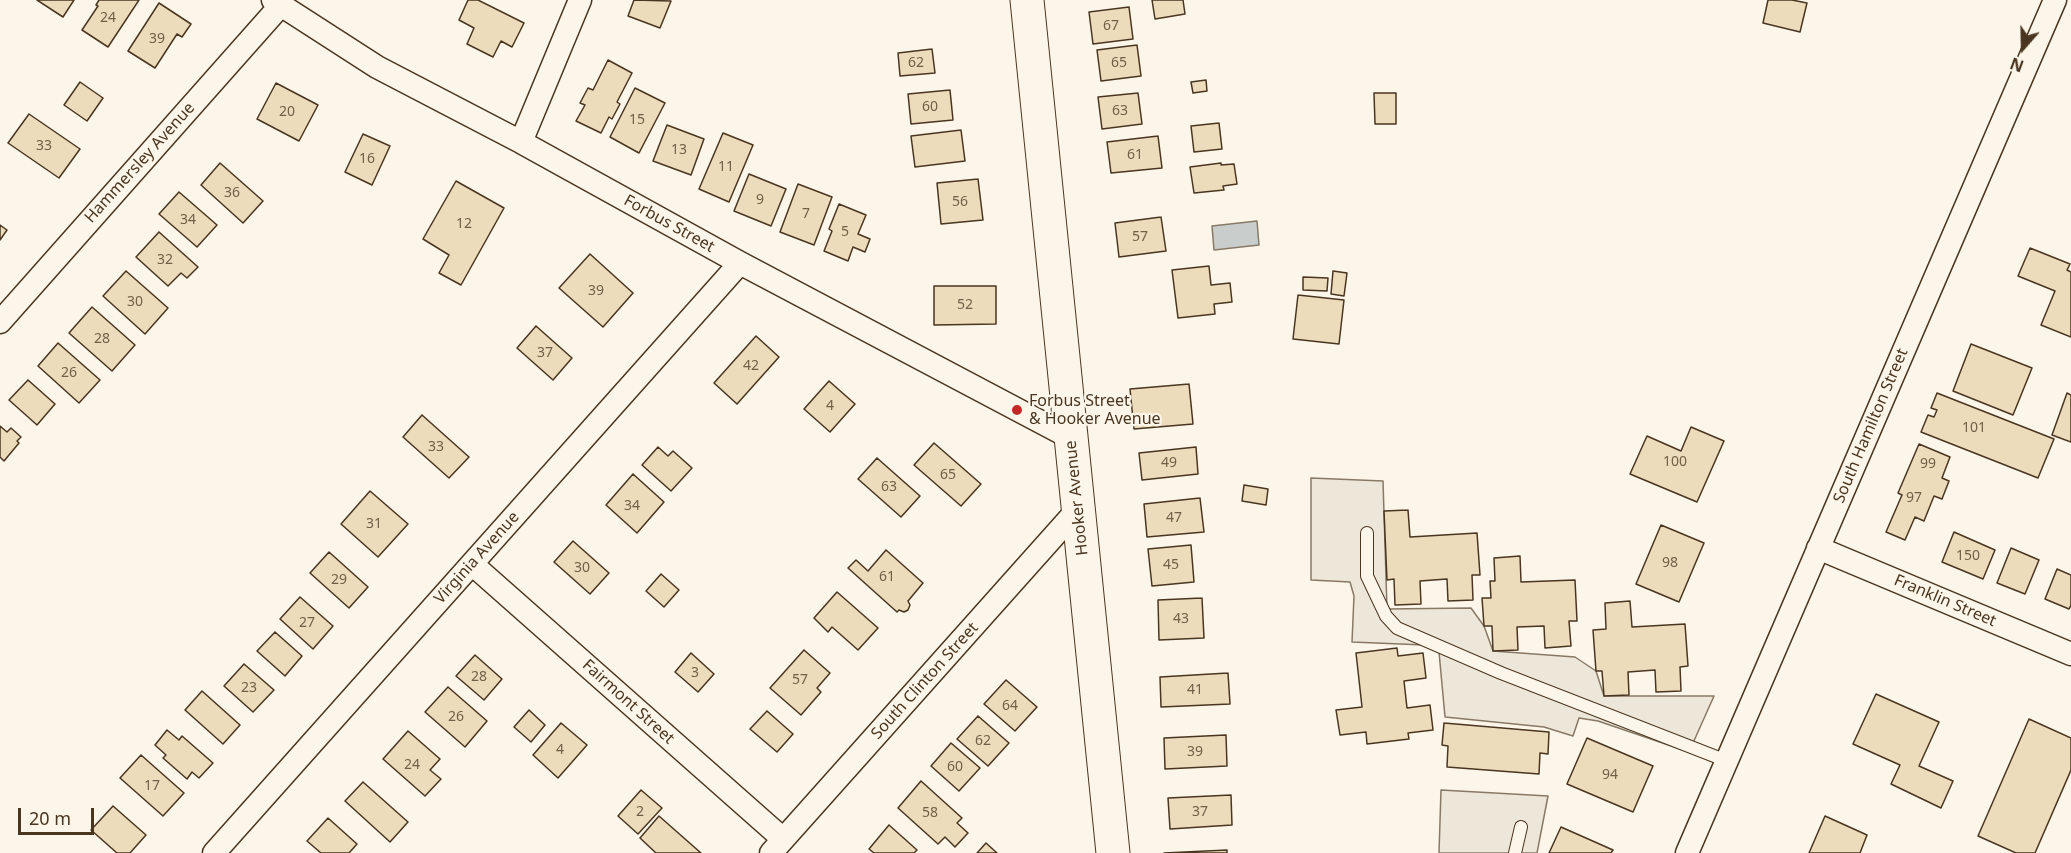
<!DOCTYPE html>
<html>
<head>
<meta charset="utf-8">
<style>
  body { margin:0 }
  #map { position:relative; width:2071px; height:853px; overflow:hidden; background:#fbf6e9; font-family:"Noto Sans",sans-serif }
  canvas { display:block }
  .north { position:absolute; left:1993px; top:18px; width:60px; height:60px; -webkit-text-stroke:4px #fbf6e9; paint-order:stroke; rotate:200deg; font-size:16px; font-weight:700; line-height:24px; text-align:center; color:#4a3520 }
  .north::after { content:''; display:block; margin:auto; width:21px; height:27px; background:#4a3520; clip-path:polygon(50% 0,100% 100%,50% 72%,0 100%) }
  .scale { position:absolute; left:18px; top:808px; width:76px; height:27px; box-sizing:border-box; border:3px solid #4a3520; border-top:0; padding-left:8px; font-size:18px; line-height:21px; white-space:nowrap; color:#4a3520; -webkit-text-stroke:4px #fbf6e9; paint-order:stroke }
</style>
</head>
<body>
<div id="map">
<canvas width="2071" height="853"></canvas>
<div class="north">N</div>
<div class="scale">20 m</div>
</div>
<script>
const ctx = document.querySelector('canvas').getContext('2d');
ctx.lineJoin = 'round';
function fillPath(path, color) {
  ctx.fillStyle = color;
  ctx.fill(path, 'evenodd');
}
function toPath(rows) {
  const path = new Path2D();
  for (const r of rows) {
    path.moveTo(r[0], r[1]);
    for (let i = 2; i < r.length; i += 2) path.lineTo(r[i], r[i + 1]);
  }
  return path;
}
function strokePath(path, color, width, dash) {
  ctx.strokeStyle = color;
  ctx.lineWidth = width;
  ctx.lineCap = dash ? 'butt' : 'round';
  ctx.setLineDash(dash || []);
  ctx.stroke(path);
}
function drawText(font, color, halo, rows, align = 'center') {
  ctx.font = font + ' "Noto Sans",sans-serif';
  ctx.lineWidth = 4.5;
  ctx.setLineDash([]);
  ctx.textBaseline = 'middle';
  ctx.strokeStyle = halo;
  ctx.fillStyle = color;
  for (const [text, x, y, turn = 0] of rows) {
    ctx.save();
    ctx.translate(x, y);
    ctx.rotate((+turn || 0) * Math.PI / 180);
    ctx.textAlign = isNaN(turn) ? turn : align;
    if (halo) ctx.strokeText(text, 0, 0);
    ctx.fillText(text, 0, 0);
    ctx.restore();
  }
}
const parking = toPath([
  [1311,478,1383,481,1387,609,1471,608,1484,626,1493,651,1575,657,1596,671,1604,696,1714,696,1689,752,1598,721,1579,718,1573,736,1544,727,1445,717,1439,652,1424,645,1352,642,1354,596,1350,582,1311,580,1311,478],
  [1441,790,1548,796,1537,853,1439,853,1441,790]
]);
fillPath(parking, '#ede7d9');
strokePath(parking, '#887966', 1.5);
const water = toPath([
  [1257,221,1259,245,1214,250,1212,226,1257,221]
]);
fillPath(water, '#c9cecd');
strokePath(water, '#887966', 1.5);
const building = toPath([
  [37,0,74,0,63,17,37,0],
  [99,0,139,0,108,47,82,30,98,6,96,5,99,0],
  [468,0,478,0,524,23,512,47,501,41,493,57,467,44,474,28,459,20,468,0],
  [634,0,671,1,660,28,628,16,634,0],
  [1152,0,1183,0,1185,14,1155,19,1152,0],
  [1768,0,1792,0,1807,3,1800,32,1763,23,1768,0],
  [159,3,191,24,182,37,177,34,155,68,128,51,159,3],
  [1129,7,1133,39,1093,44,1089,12,1129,7],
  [1137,45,1141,76,1101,81,1097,50,1137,45],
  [932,49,935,73,900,76,898,53,932,49],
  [608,60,632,73,617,102,620,104,612,119,609,117,601,133,576,121,585,105,580,103,588,88,593,90,608,60],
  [1206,80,1207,91,1193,93,1191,82,1206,80],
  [80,82,103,98,87,121,64,105,80,82],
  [276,83,318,105,299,141,257,119,276,83],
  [635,88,665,103,639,153,610,137,635,88],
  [950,90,953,120,911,124,908,94,950,90],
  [1138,93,1142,124,1102,129,1098,97,1138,93],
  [1374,93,1396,93,1396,124,1375,124,1374,93],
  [29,114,80,149,59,178,8,143,29,114],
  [1219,123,1222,149,1194,152,1191,126,1219,123],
  [667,125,704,139,691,175,653,161,667,125],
  [961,130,965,161,915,167,911,136,961,130],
  [723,133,753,145,729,202,699,189,723,133],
  [363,134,390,146,372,185,345,172,363,134],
  [1158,136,1162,168,1111,173,1107,142,1158,136],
  [220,163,263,201,243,223,201,185,220,163],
  [1221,163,1221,165,1234,164,1237,184,1223,186,1224,190,1194,193,1190,167,1221,163],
  [749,174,786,189,771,226,734,211,749,174],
  [978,179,983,220,941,224,937,183,978,179],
  [456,181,504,208,461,285,439,273,449,255,423,239,456,181],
  [798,184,832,197,814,245,780,232,798,184],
  [179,192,217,225,197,247,159,214,179,192],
  [839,204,866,215,858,234,870,239,865,252,853,247,848,261,824,251,832,231,829,229,839,204],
  [1161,217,1166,251,1119,257,1115,223,1161,217],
  [0,225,7,230,0,240,0,225],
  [159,232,198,267,187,278,181,273,168,286,136,257,159,232],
  [2030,248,2070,264,2067,270,2071,272,2071,337,2041,325,2055,291,2018,276,2030,248],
  [590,254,633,293,603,327,559,288,590,254],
  [1209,266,1211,285,1230,283,1232,302,1214,304,1215,314,1178,318,1172,270,1209,266],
  [126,271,168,308,145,334,103,296,126,271],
  [1333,271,1347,273,1344,296,1331,294,1333,271],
  [1303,277,1328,278,1327,291,1303,290,1303,277],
  [934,286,996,286,996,324,934,325,934,286],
  [1298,295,1344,300,1339,344,1293,339,1298,295],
  [92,307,135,345,112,371,69,333,92,307],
  [536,326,572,358,553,380,517,348,536,326],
  [756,336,779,357,737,404,714,383,756,336],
  [58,343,100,380,79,403,38,366,58,343],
  [1971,344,2032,368,2013,415,1953,391,1971,344],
  [28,380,55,404,37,425,9,400,28,380],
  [829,381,855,404,830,432,804,409,829,381],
  [1189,384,1193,424,1134,429,1130,389,1189,384],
  [1937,393,2054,439,2038,478,1921,432,1928,415,1934,417,1937,410,1931,408,1937,393],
  [2067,393,2071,395,2071,442,2052,435,2067,393],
  [422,415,469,457,449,478,403,437,422,415],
  [0,426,7,432,11,428,21,437,17,441,19,443,4,461,0,457,0,426],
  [1691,427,1724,441,1697,502,1630,474,1647,436,1681,451,1691,427],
  [934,443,981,484,961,506,914,465,934,443],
  [1919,444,1950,457,1942,478,1949,481,1942,499,1934,496,1924,521,1915,517,1905,540,1886,532,1902,495,1898,493,1919,444],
  [658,447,668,456,673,451,692,468,671,491,642,465,658,447],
  [1196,447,1198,474,1142,480,1139,453,1196,447],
  [877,458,920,496,901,517,858,479,877,458],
  [633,474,664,502,637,533,606,505,633,474],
  [1244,485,1268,489,1266,505,1242,501,1244,485],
  [370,491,408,524,378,557,341,524,370,491],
  [1200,498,1204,532,1147,537,1144,504,1200,498],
  [1408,510,1410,537,1477,533,1480,575,1472,575,1473,600,1448,601,1447,579,1420,581,1421,604,1395,605,1394,579,1387,580,1384,511,1408,510],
  [1661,525,1704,543,1679,602,1636,584,1661,525],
  [1954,532,1995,550,1983,579,1942,562,1954,532],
  [573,541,609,573,590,594,554,562,573,541],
  [1191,545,1194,582,1152,586,1148,549,1191,545],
  [2011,548,2039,560,2025,594,1997,583,2011,548],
  [886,550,923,583,908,601,910,605,908,610,904,612,899,610,897,612,848,568,856,560,868,571,886,550],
  [329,552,368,587,349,608,310,573,329,552],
  [1520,556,1521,582,1575,580,1577,621,1569,621,1571,646,1545,648,1544,626,1517,627,1518,650,1493,651,1492,626,1484,626,1482,598,1491,598,1490,581,1495,581,1494,558,1520,556],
  [2057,569,2071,575,2071,605,2069,609,2045,599,2057,569],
  [661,574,679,590,664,607,646,591,661,574],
  [837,592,878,628,858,650,832,627,828,632,814,618,837,592],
  [300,597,333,626,313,649,280,619,300,597],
  [1202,598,1204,638,1159,640,1158,600,1202,598],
  [1630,601,1632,627,1685,624,1688,666,1680,667,1681,691,1656,692,1655,670,1628,672,1629,695,1604,696,1602,671,1596,671,1593,630,1606,629,1605,603,1630,601],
  [275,632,302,656,285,676,257,651,275,632],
  [1397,648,1398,656,1423,653,1426,678,1404,681,1407,708,1430,705,1433,730,1408,733,1409,739,1367,744,1366,732,1340,735,1336,710,1362,707,1356,653,1397,648],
  [804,650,830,673,817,688,821,692,801,715,770,688,804,650],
  [691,653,714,674,698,692,675,672,691,653],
  [475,655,502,679,484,700,456,676,475,655],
  [244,664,274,690,253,712,224,686,244,664],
  [1228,673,1230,704,1161,707,1160,677,1228,673],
  [1006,680,1037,707,1015,731,984,704,1006,680],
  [448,687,487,721,465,747,425,712,448,687],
  [202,691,240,725,223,744,185,710,202,691],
  [1876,694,1939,722,1919,766,1953,781,1941,808,1891,784,1900,765,1853,744,1876,694],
  [529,710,545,725,531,742,514,727,529,710],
  [767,711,793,734,777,752,750,729,767,711],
  [978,716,1009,743,988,766,957,739,978,716],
  [2029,719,2071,738,2071,770,2035,853,2016,853,1978,836,2029,719],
  [561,723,587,745,558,778,533,755,561,723],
  [1444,723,1549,732,1548,754,1540,753,1539,774,1447,767,1448,746,1442,745,1444,723],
  [167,730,179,740,182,736,213,763,199,778,192,772,187,779,163,758,166,755,155,745,167,730],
  [408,731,440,759,430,770,441,779,425,796,383,759,408,731],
  [1226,735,1227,766,1165,769,1164,738,1226,735],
  [1587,738,1653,766,1633,812,1567,784,1587,738],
  [951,743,980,768,959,791,931,766,951,743],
  [141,755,184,793,163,816,120,778,141,755],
  [921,781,962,818,957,823,968,833,955,847,945,837,938,844,898,808,921,781],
  [363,782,408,822,390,842,345,801,363,782],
  [641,790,662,808,638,834,618,816,641,790],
  [1231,795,1232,825,1170,829,1168,798,1231,795],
  [113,806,146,835,130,853,117,853,91,830,113,806],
  [659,816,701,853,656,853,640,838,659,816],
  [1825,816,1867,835,1860,853,1809,853,1825,816],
  [328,818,357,844,349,853,321,853,307,841,328,818],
  [889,825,917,850,914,853,874,853,869,849,889,825],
  [1561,827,1613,850,1611,853,1549,853,1561,827],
  [986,843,997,853,977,853,986,843],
  [1227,850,1227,853,1164,853,1227,850]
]);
fillPath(building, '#ecdcbc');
strokePath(building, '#4a3520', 1.5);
const lane = toPath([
  [1367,533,1367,576,1386,616,1397,628,1501,673,1727,761],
  [1515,853,1521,827]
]);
const street = toPath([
  [273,0,377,67,521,142,740,263,1071,438],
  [521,142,580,0],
  [0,322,281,5],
  [1818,548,2071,654],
  [472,564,783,839],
  [214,853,740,263],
  [771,853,1078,509],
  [1687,853,2055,0]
]);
const secondary = toPath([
  [1027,0,1113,853]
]);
strokePath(lane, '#4a3520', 14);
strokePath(street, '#4a3520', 25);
strokePath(secondary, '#4a3520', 35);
strokePath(lane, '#fbf6e9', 12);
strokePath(street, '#fbf6e9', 22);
strokePath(secondary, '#fbf6e9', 33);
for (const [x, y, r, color] of [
  [1017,410,6,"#c62828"]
]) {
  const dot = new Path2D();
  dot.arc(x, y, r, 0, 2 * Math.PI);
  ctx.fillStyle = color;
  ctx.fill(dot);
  strokePath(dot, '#fbf6e9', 2);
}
drawText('14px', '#725f47', null, [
  ["24",108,18],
  ["67",1111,26],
  ["39",157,39],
  ["62",916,63],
  ["65",1119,63],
  ["60",930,107],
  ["63",1120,111],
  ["20",287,112],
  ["15",637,120],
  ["33",44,146],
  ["13",679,150],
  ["61",1135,155],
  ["16",367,159],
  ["11",726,167],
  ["36",232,193],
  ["9",760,200],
  ["56",960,202],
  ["7",806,214],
  ["34",188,220],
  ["12",464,224],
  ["5",845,232],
  ["57",1140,237],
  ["32",165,260],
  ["39",596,291],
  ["30",135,302],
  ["52",965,305],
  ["28",102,339],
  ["37",545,353],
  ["42",751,366],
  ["26",69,373],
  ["4",830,406],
  ["101",1974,428],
  ["33",436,447],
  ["100",1675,462],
  ["49",1169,463],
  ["99",1928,464],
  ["65",948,475],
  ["63",889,487],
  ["97",1914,498],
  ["34",632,506],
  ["47",1174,518],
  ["31",374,524],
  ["150",1968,556],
  ["98",1670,563],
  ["45",1171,565],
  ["30",582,568],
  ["61",887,577],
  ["29",339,580],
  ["43",1181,619],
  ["27",307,623],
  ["3",695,673],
  ["28",479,677],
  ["57",800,680],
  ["23",249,688],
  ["41",1195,690],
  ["64",1010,706],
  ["26",456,717],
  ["62",983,741],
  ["4",560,750],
  ["39",1195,752],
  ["24",412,765],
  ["60",955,767],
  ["94",1610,775],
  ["17",152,786],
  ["2",640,812],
  ["37",1200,812],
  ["58",930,813]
]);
drawText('16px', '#4a3520', '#fbf6e9', [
  ["Hammersley Avenue",140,163,-48],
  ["Forbus Street",669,224,29],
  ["South Hamilton Street",1871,426,-67],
  ["Hooker Avenue",1077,498,-96],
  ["Virginia Avenue",477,558,-48],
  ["Franklin Street",1945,601,23],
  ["South Clinton Street",925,681,-48],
  ["Fairmont Street",628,702,42]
]);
drawText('16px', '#4a3520', '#fbf6e9', [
  ["Forbus Street",1029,401],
  ["& Hooker Avenue",1029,419]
], 'left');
</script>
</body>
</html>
